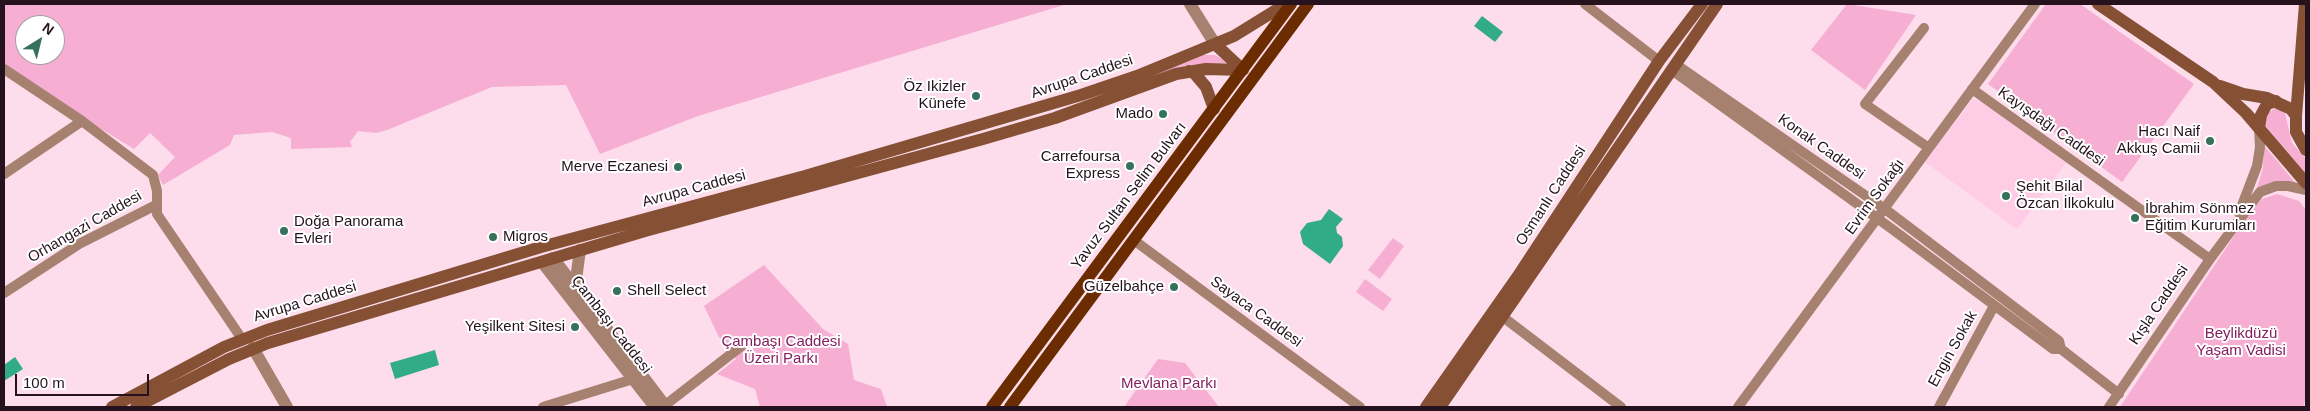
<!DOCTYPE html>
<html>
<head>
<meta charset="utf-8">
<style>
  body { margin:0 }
  #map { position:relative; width:2310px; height:411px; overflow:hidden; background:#fddcec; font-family:Helvetica,sans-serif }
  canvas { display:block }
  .frame { position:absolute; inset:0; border:5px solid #25121c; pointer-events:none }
  .north { position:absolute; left:15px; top:15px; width:50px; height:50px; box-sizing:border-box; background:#fff; border:1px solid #a8a0a4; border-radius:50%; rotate:36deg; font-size:14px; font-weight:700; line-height:20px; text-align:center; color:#25121c }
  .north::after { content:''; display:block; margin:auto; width:18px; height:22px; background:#36715c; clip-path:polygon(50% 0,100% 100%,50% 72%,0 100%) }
  .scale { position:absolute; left:15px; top:374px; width:134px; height:22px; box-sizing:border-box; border:2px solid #25121c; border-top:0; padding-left:6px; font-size:15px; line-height:18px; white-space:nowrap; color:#25121c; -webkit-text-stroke:4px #fff; paint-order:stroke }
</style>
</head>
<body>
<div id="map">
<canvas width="2310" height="411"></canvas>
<div class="frame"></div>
<div class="north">N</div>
<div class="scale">100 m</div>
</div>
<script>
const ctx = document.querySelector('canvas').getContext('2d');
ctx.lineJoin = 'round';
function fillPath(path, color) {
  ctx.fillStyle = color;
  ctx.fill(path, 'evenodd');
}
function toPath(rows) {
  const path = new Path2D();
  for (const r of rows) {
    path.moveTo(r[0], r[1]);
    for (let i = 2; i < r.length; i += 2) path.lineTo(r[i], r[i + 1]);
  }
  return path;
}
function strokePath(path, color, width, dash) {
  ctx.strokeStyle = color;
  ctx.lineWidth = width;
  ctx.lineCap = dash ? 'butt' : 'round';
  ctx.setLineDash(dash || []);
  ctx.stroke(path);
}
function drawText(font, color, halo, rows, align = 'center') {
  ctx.font = font + ' Helvetica,sans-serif';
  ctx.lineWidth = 4;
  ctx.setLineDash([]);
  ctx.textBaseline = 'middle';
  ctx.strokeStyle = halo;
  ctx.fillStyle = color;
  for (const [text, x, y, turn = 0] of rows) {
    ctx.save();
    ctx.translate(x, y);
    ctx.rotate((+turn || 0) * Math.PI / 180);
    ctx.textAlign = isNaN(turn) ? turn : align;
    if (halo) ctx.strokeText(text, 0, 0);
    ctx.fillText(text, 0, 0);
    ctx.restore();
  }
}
fillPath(toPath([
  [1973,99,1984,102,2066,163,2017,229,1925,162]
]), '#fecde5');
fillPath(toPath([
  [4,4,1067,4,698,116,600,154,566,85,492,87,387,130,376,133,358,131,350,142,352,147,291,149,291,138,272,132,234,135,230,145,163,185,158,175,175,157,150,133,134,149,85,119,4,65],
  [25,25,55,25,55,55,25,55],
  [1847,4,1916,15,1865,90,1811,50],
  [2046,4,2080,4,2194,84,2122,182,1988,84],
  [1203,55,1215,55,1229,63,1201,64,1141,79],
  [2276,108,2285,113,2292,143,2306,159,2306,174,2265,125,2266,114],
  [2264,146,2279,163,2297,185,2272,182,2256,191,2263,168],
  [2277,194,2299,201,2306,210,2306,392,2304,407,2120,407,2250,212,2262,199],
  [1393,238,1404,246,1380,279,1368,270],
  [764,265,823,329,848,344,854,380,881,389,887,407,760,407,755,389,717,374,736,359,719,337,704,306],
  [1365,279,1392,299,1383,311,1356,292],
  [1158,359,1185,363,1219,407,1124,407]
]), '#f6aed3');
fillPath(toPath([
  [1482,16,1503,32,1495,42,1474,26],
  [1329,209,1343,219,1336,227,1337,233,1342,237,1343,246,1330,264,1303,244,1300,232,1307,223,1321,220],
  [435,350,439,365,395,379,390,363],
  [15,357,23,369,4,381,4,365]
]), '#32ac85');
strokePath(toPath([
  [1585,4,1659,61],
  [1924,28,1865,104,1929,148],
  [1677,65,1885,209,2059,341,2061,349],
  [4,69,82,121,153,175,157,191,157,214,242,339],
  [1673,71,1892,229,2053,349,2061,349,2119,394],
  [1972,89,2210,259],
  [4,174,82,121],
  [2239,213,2257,166,2260,147,2259,128],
  [1135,241,1360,407],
  [4,293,79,244,156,205],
  [1503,317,1621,407],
  [664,406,748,341],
  [543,407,633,379],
  [1738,407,2035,4],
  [1939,407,1994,306],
  [2109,407,2210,259,2260,192,2276,186,2288,186,2306,190]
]), '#a7816f', 10);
strokePath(toPath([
  [1190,4,1215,44],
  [553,258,666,407],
  [542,262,655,407],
  [575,287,580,250],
  [253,348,287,407]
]), '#a7816f', 12);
strokePath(toPath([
  [2098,4,2213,82,2246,113,2306,183],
  [1215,44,1243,70],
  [1189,71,1195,74,1206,87,1214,109],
  [2220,86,2243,94,2267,98,2291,109,2296,116,2296,132,2306,150],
  [2296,116,2305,4],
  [2259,128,2261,115,2267,104,2276,101],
  [112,407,224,347,267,330,541,247,805,176,1081,95,1137,76,1234,36,1286,4],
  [136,407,229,359,268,343,645,231,983,139,1055,118,1176,74,1206,69,1243,70],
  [1426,407,1518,276,1659,61,1702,4],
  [1440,407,1717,4]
]), '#865035', 12);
strokePath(toPath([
  [992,407,1291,4],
  [1010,407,1308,4]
]), '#6c2c01', 12);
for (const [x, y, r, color] of [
  [976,96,5,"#36715c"],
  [1163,114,5,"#36715c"],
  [2210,141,5,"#36715c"],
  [1130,166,5,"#36715c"],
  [678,167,5,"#36715c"],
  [2006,196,5,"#36715c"],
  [2135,218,5,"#36715c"],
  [284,231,5,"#36715c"],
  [493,237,5,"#36715c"],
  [1174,287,5,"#36715c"],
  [617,291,5,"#36715c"],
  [575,327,5,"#36715c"]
]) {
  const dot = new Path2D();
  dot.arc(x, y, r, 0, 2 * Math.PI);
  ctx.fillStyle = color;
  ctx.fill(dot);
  strokePath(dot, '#fff', 2);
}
drawText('15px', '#25121c', '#fff', [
  ["Avrupa Caddesi",1082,77,-19],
  ["Kayışdağı Caddesi",2051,127,35],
  ["Konak Caddesi",1821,147,35],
  ["Avrupa Caddesi",694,189,-15],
  ["Yavuz Sultan Selim Bulvarı",1129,196,-53],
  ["Osmanlı Caddesi",1551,196,-57],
  ["Evrim Sokağı",1875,197,-54],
  ["Orhangazi Caddesi",85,227,-30],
  ["Avrupa Caddesi",305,302,-17],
  ["Kışla Caddesi",2159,305,-56],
  ["Sayaca Caddesi",1256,312,36],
  ["Çambaşı Caddesi",611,325,52],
  ["Engin Sokak",1953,349,-61]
]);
drawText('15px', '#25121c', '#fff', [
  ["Öz Ikizler",966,87],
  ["Künefe",966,104],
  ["Mado",1153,114],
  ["Hacı Naif",2200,132],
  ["Akkuş Camii",2200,149],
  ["Carrefoursa",1120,157],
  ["Express",1120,174],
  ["Merve Eczanesi",668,167],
  ["Şehit Bilal",2016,187,"left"],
  ["Özcan İlkokulu",2016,204,"left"],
  ["İbrahim Sönmez",2145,209,"left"],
  ["Eğitim Kurumları",2145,226,"left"],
  ["Doğa Panorama",294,222,"left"],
  ["Evleri",294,239,"left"],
  ["Migros",503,237,"left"],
  ["Güzelbahçe",1164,287],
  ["Shell Select",627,291,"left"],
  ["Yeşilkent Sitesi",565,327]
], 'right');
drawText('15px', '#851f5f', '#fff', [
  ["Beylikdüzü",2241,334],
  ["Yaşam Vadisi",2241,351],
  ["Çambaşı Caddesi",781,342],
  ["Üzeri Parkı",781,359],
  ["Mevlana Parkı",1169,384]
]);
</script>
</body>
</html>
